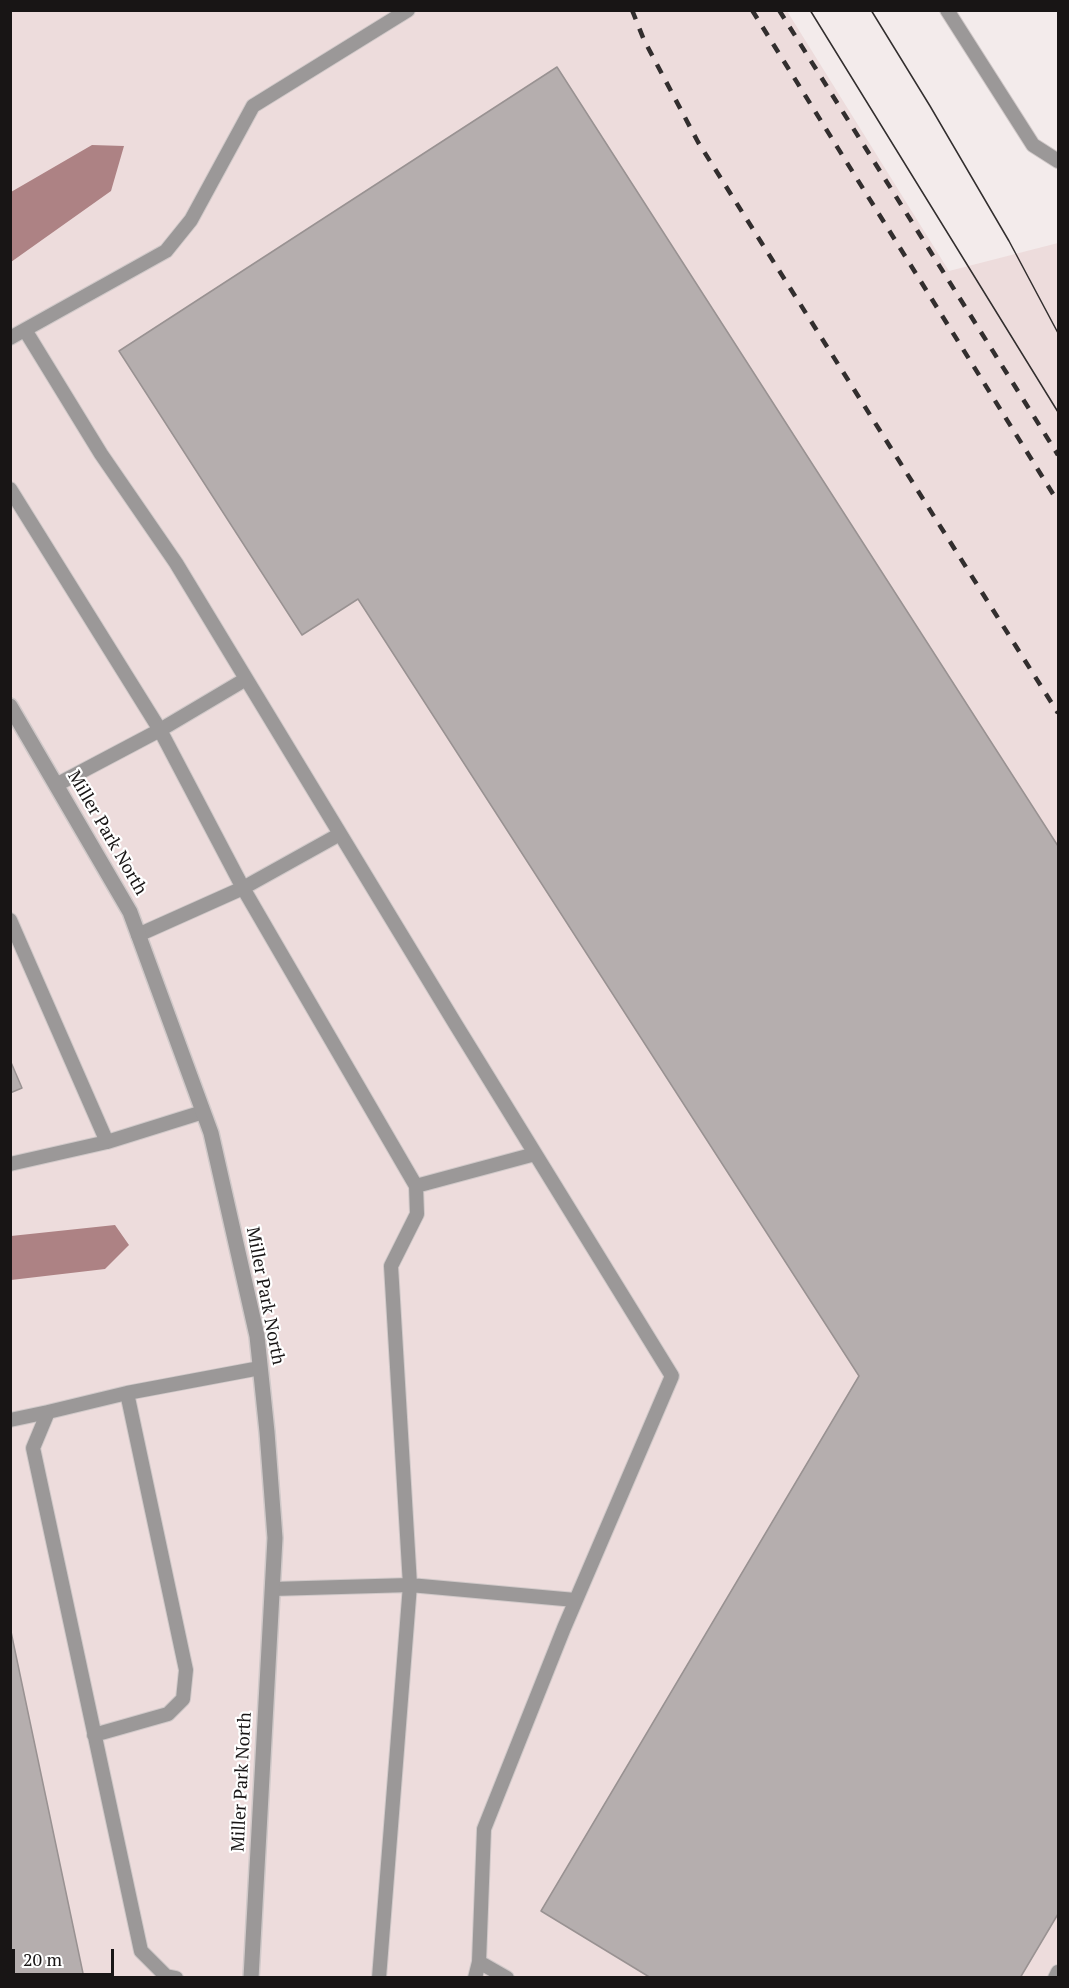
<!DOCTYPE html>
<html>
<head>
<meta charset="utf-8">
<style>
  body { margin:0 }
  #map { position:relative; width:1069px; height:1988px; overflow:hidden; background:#f3ebeb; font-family:"PT Serif",serif }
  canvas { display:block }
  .frame { position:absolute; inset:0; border:12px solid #181515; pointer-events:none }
  .scale { position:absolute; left:12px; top:1949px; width:102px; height:27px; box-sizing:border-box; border:3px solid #181515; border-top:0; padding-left:8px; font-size:18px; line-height:21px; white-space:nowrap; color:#181515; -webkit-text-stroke:4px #fff; paint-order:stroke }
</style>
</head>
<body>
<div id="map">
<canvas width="1069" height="1988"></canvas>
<div class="frame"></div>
<div class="scale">20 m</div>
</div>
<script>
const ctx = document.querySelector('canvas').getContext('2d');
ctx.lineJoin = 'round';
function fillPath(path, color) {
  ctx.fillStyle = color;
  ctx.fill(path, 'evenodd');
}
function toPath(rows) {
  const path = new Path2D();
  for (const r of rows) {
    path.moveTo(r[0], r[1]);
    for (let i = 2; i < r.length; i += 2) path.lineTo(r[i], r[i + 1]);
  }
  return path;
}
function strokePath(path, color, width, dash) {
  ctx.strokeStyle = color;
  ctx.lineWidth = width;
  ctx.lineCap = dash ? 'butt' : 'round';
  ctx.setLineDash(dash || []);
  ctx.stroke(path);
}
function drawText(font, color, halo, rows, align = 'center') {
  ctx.font = font + ' "PT Serif",serif';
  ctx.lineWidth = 4.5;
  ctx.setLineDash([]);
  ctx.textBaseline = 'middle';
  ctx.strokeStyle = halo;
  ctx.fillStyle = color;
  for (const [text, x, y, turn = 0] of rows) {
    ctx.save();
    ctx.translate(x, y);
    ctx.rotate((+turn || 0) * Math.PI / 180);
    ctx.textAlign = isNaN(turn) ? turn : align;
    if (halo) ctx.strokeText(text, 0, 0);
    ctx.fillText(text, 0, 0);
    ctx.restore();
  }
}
fillPath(toPath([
  [11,11,787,11,949,271,1058,243,1058,1977,11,1978]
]), '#eddcdc');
fillPath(toPath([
  [92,145,124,146,111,191,11,262,11,192],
  [115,1225,129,1245,105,1269,11,1280,11,1236]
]), '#ad8284');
const building = toPath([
  [557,67,1058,846,1058,1914,1020,1978,651,1978,541,1911,859,1376,358,599,302,635,119,351,557,67],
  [10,1060,22,1088,10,1093,10,1060],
  [10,1627,84,1978,10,1978,10,1627]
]);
fillPath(building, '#b5aeae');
strokePath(building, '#999292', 1.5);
const lane = toPath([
  [947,10,1033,145,1058,161],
  [25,330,101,454,176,563,456,1025,672,1376,564,1628,484,1829,479,1962],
  [10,338,166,251,191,220,253,106,408,10],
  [10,489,160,730,243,888,416,1186,417,1214,391,1266,410,1585,379,1978],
  [56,785,160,730,246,679],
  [10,920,107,1142],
  [138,935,243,888,340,834],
  [10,1164,107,1142,203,1112],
  [416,1186,535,1154],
  [10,1420,48,1412],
  [272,1589,410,1585,575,1600],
  [94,1735,168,1714,183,1699,186,1670,127,1393],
  [176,1978,166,1976,141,1951,33,1448,48,1412,127,1393,260,1368],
  [475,1978,479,1962,507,1978],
  [1055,1978,1058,1972]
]);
const street = toPath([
  [10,706,130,912,211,1133,257,1336,267,1432,275,1538,251,1978]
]);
strokePath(lane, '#d0c9c9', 16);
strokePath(street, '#d0c9c9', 18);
strokePath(lane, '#9b9898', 14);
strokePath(street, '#9b9898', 15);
strokePath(toPath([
  [810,10,1058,412],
  [871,10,930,106,1009,241,1058,333]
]), '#322e2e', 1.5);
strokePath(toPath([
  [632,10,644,40,698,142,1058,713],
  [752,10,1058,502],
  [779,10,1058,455]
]), '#322e2e', 4.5, [10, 10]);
drawText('18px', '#181515', '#fff', [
  ["Miller Park North",107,833,60],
  ["Miller Park North",265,1296,79],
  ["Miller Park North",242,1782,-87]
]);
</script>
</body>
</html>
